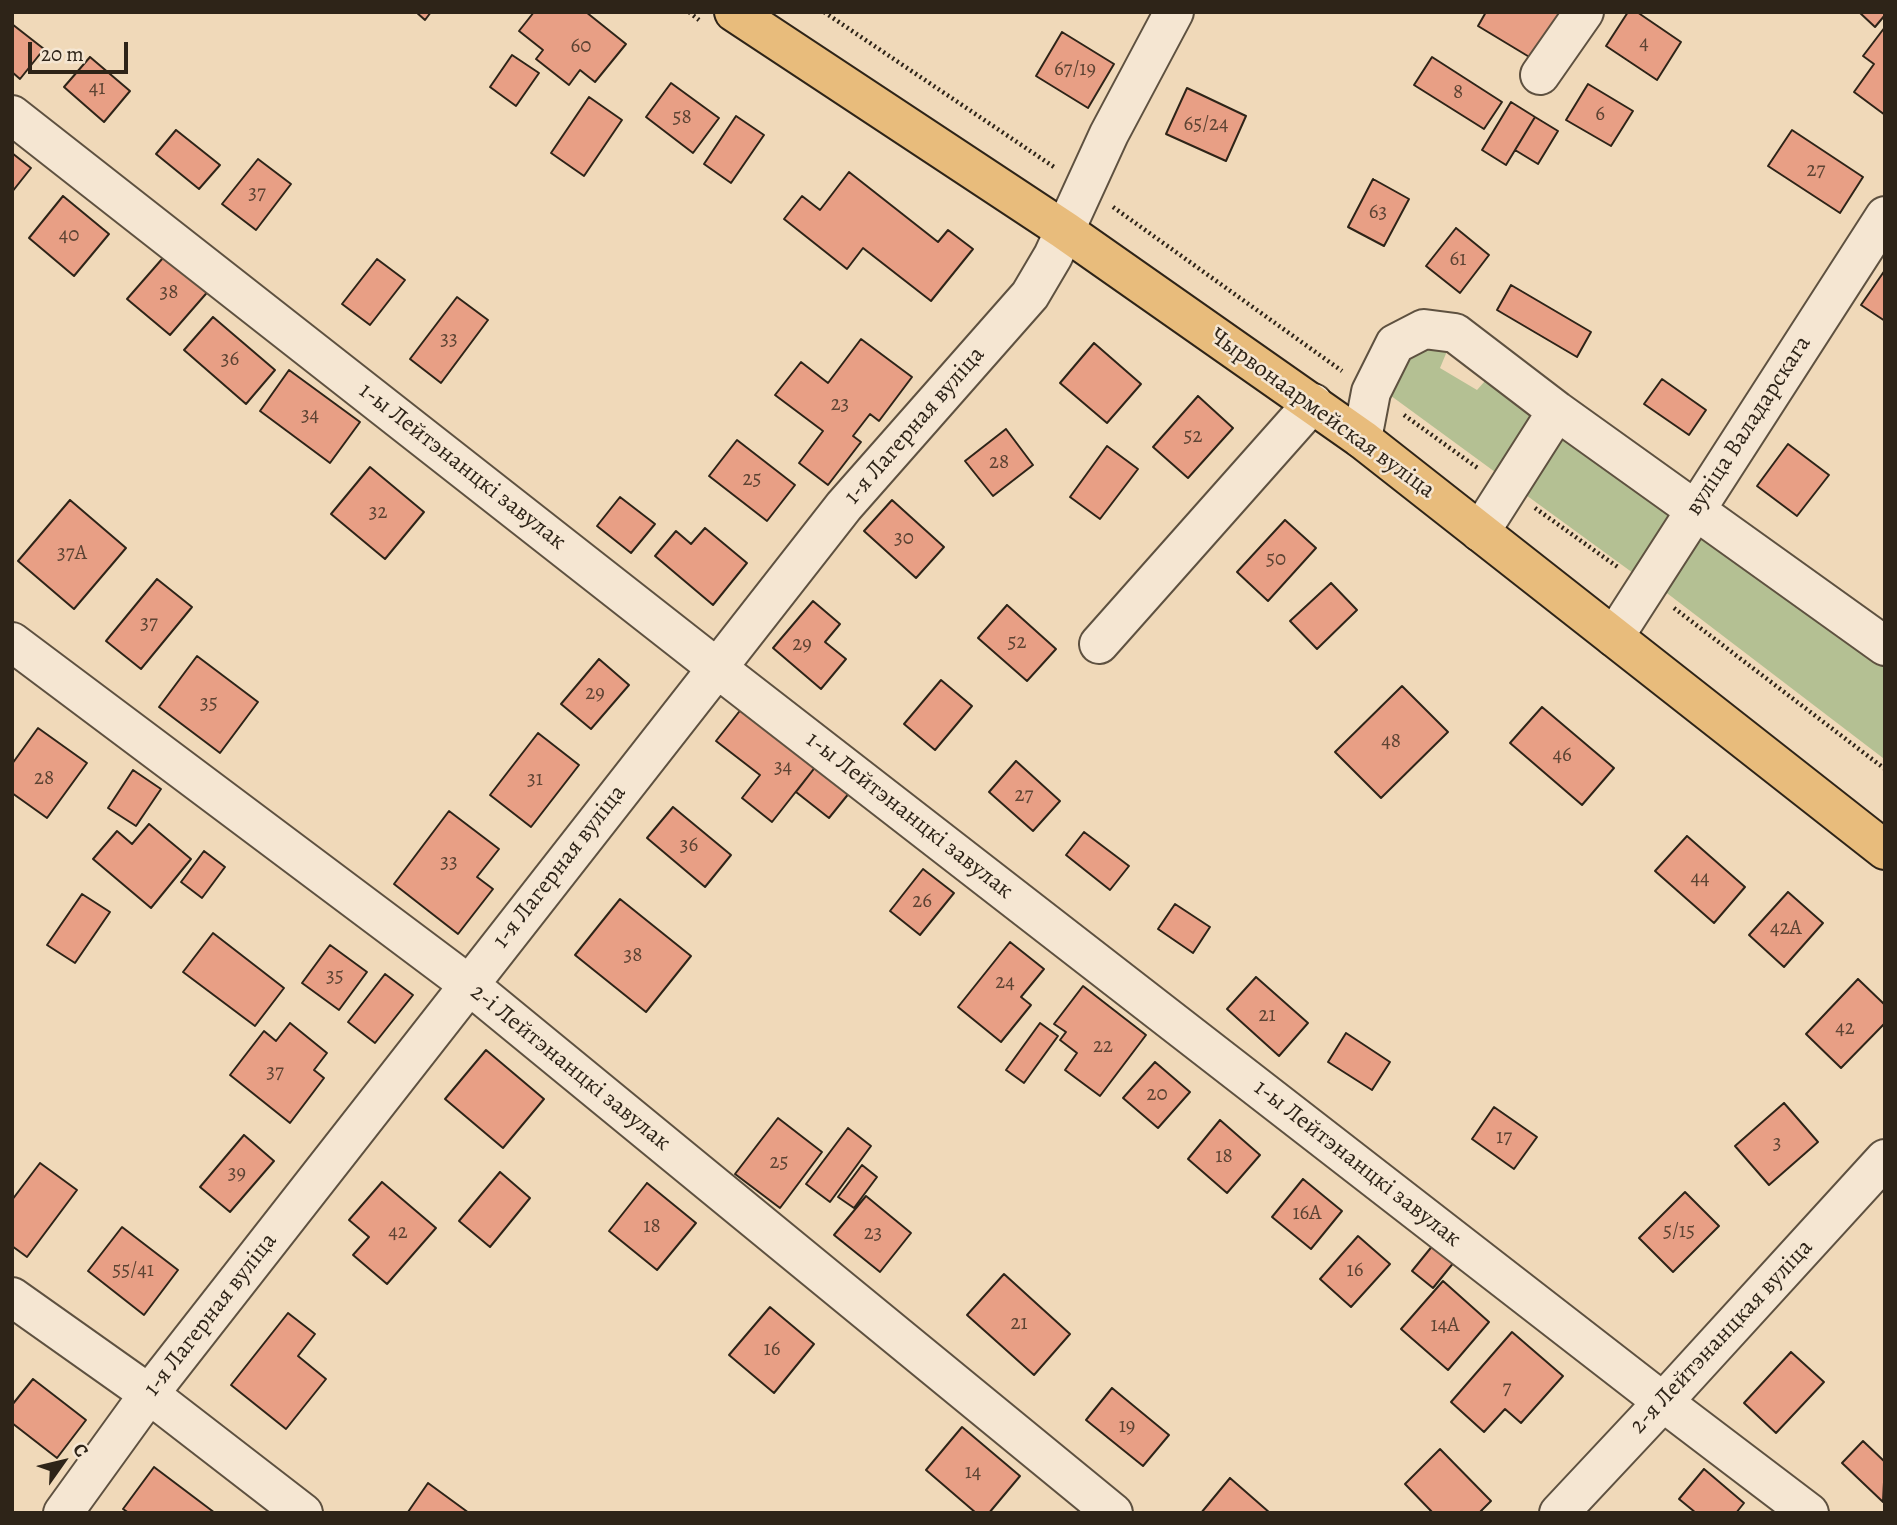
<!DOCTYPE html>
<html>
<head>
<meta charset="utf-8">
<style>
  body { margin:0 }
  #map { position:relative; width:1897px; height:1525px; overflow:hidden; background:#f0d9b9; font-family:Alegreya,serif }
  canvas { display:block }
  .frame { position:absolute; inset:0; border:14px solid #2e2418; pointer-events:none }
  .north { position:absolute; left:28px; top:1427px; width:70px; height:70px; -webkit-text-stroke:5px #f5e6d2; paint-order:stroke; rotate:56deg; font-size:19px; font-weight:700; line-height:28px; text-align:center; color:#2e2418 }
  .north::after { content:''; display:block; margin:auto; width:24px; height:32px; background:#2e2418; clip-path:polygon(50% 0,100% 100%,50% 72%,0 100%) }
  .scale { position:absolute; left:28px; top:42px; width:100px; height:32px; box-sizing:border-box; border:4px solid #2e2418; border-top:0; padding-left:9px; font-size:21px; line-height:24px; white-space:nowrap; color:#2e2418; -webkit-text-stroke:5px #f5e6d2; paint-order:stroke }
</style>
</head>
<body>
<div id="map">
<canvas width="1897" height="1525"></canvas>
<div class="frame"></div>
<div class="north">С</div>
<div class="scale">20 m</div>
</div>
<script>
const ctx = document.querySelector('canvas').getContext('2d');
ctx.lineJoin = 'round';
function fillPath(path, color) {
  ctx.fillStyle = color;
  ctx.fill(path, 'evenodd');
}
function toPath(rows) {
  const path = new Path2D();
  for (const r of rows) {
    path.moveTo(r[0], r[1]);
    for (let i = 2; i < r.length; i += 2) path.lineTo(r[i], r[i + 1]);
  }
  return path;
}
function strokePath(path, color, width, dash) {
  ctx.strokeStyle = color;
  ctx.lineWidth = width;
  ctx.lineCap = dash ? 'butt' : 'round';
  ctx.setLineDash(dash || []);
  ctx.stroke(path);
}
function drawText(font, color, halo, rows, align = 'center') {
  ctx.font = font + ' Alegreya,serif';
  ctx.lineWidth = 5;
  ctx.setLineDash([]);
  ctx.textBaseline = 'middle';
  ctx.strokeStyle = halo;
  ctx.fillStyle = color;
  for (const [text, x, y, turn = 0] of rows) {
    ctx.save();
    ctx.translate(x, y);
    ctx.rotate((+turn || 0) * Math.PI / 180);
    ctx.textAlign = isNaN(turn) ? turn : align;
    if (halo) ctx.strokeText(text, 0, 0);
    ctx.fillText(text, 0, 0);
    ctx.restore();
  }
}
fillPath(toPath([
  [1450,344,1440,368,1477,390,1494,371,1551,413,1506,480,1383,390,1414,345],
  [1558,421,1687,514,1644,581,1515,487],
  [1696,521,1885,656,1885,756,1883,758,1655,584]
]), '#b4c093');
const building = toPath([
  [416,12,431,12,425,20,416,12],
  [534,12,586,12,626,44,595,82,580,70,569,85,536,59,543,50,519,31,534,12],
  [1486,12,1565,12,1536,61,1478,26,1486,12],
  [1628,12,1637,12,1681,42,1657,80,1606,46,1628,12],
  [1859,12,1885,12,1885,15,1875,27,1859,12],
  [12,24,44,49,20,79,12,72,12,24],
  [1885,27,1885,115,1854,92,1874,64,1863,56,1885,27],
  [1062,32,1114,64,1088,108,1036,76,1062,32],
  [512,55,539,73,516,106,490,87,512,55],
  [90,57,130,91,104,122,64,87,90,57],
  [1432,57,1502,102,1484,129,1414,85,1432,57],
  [671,83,719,118,693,153,646,117,671,83],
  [1588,84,1633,111,1611,146,1566,120,1588,84],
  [1187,88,1246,116,1226,161,1166,134,1187,88],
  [589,97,622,120,584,176,551,153,589,97],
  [1511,102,1535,117,1506,165,1482,150,1511,102],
  [736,116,764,135,731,183,704,164,736,116],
  [1535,117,1558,131,1538,164,1515,150,1535,117],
  [176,130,220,165,199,189,156,154,176,130],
  [1792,130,1863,177,1840,213,1768,166,1792,130],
  [12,153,31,168,12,192,12,153],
  [258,159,291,184,256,230,222,204,258,159],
  [849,172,938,242,948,230,973,249,931,301,863,248,847,269,784,219,802,196,820,210,849,172],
  [1373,179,1409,199,1384,246,1348,227,1373,179],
  [63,196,109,234,74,276,29,238,63,196],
  [1456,228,1489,255,1460,293,1426,266,1456,228],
  [169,251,211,288,170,335,127,299,169,251],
  [377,259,405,280,370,325,342,304,377,259],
  [1885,270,1885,321,1861,305,1885,270],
  [1511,285,1591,332,1577,357,1497,310,1511,285],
  [457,297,488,320,441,383,410,359,457,297],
  [213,317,275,370,246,404,184,350,213,317],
  [861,339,912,377,879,421,870,414,853,436,861,442,828,485,799,463,823,431,775,395,801,362,828,383,861,339],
  [1094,343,1141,384,1107,423,1060,383,1094,343],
  [289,370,360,422,330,463,260,411,289,370],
  [1662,379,1706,410,1689,435,1644,404,1662,379],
  [1198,396,1233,428,1188,478,1153,447,1198,396],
  [1006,429,1033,465,993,496,965,461,1006,429],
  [737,440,795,485,767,521,709,476,737,440],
  [1788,444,1829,475,1797,516,1757,486,1788,444],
  [1107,446,1138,469,1100,519,1070,497,1107,446],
  [370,467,424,512,385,559,331,514,370,467],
  [620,497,655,524,631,553,597,526,620,497],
  [70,500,126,548,74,609,18,561,70,500],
  [892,500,944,547,916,578,864,531,892,500],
  [1285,520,1316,548,1268,601,1237,572,1285,520],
  [705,528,747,563,713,605,655,556,676,531,691,544,705,528],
  [157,579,192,607,141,669,106,641,157,579],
  [1331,583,1357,610,1317,649,1290,621,1331,583],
  [813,601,840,624,825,642,846,659,821,689,773,648,813,601],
  [1007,605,1056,649,1027,681,978,638,1007,605],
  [197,656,258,702,220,753,159,707,197,656],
  [599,659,629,685,591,729,561,704,599,659],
  [941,680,972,706,935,750,904,724,941,680],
  [1402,686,1448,732,1381,798,1335,752,1402,686],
  [746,703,820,761,772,822,742,798,760,775,716,741,746,703],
  [1542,707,1614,768,1582,805,1510,743,1542,707],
  [38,728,87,763,47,818,12,793,12,764,38,728],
  [538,733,579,765,531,827,490,795,538,733],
  [820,761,854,787,829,818,796,792,820,761],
  [1016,761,1060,801,1033,831,989,792,1016,761],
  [133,770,161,789,136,826,108,808,133,770],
  [673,807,731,855,705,887,647,838,673,807],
  [449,811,499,849,477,877,493,889,458,934,394,884,449,811],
  [149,824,191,859,151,908,93,859,117,831,132,844,149,824],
  [1084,832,1129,866,1110,890,1066,855,1084,832],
  [1687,836,1745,887,1714,923,1655,871,1687,836],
  [204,851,225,867,202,898,181,882,204,851],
  [923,869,954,893,920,935,890,911,923,869],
  [1788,892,1823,923,1784,967,1749,935,1788,892],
  [82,894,110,912,75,963,47,945,82,894],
  [620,899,691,956,646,1012,575,955,620,899],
  [1175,904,1210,927,1193,953,1158,929,1175,904],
  [213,933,284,988,255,1026,183,972,213,933],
  [1010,942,1044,969,1021,997,1031,1005,1001,1042,958,1007,1010,942],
  [330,945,367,972,339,1010,302,983,330,945],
  [385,974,413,995,375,1043,348,1022,385,974],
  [1256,977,1308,1023,1279,1056,1227,1009,1256,977],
  [1858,979,1885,1005,1885,1023,1841,1068,1806,1034,1858,979],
  [1083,986,1146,1035,1100,1096,1065,1070,1077,1053,1060,1040,1066,1032,1054,1024,1083,986],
  [290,1023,327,1053,314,1070,324,1078,290,1123,230,1075,264,1031,276,1041,290,1023],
  [1040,1023,1058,1036,1024,1083,1006,1070,1040,1023],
  [1346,1033,1390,1062,1372,1090,1328,1062,1346,1033],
  [486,1050,544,1099,503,1148,445,1099,486,1050],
  [1155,1062,1190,1092,1158,1128,1123,1098,1155,1062],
  [1784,1103,1818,1142,1769,1185,1735,1146,1784,1103],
  [1494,1107,1537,1137,1514,1169,1472,1139,1494,1107],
  [778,1118,822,1152,780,1208,735,1174,778,1118],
  [1220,1120,1260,1155,1227,1193,1188,1159,1220,1120],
  [848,1128,871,1146,830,1202,806,1184,848,1128],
  [244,1135,274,1161,230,1212,200,1187,244,1135],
  [40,1163,77,1190,27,1257,12,1246,12,1200,40,1163],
  [862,1165,877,1177,854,1208,838,1197,862,1165],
  [500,1172,530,1198,490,1247,459,1221,500,1172],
  [1303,1179,1342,1211,1311,1249,1272,1217,1303,1179],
  [382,1182,436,1228,387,1284,353,1255,369,1237,349,1220,382,1182],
  [647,1183,696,1223,657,1270,609,1231,647,1183],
  [1685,1192,1719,1226,1673,1272,1639,1238,1685,1192],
  [866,1196,911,1233,880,1272,834,1235,866,1196],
  [122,1227,178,1270,144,1315,88,1271,122,1227],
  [1358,1236,1390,1264,1351,1307,1320,1279,1358,1236],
  [1438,1239,1459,1256,1433,1288,1412,1271,1438,1239],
  [1004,1274,1070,1334,1034,1375,967,1315,1004,1274],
  [1443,1281,1489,1322,1448,1370,1401,1329,1443,1281],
  [770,1307,814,1344,774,1393,729,1355,770,1307],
  [288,1313,315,1334,298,1356,326,1379,286,1429,231,1385,288,1313],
  [1512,1332,1563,1376,1521,1423,1505,1409,1484,1432,1451,1402,1512,1332],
  [1791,1352,1824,1382,1776,1433,1744,1403,1791,1352],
  [33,1379,86,1420,57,1458,12,1423,12,1405,33,1379],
  [1112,1388,1169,1435,1143,1466,1086,1420,1112,1388],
  [962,1427,1020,1476,989,1513,976,1513,926,1470,962,1427],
  [1863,1441,1885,1462,1883,1502,1842,1463,1863,1441],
  [1440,1449,1491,1501,1479,1513,1433,1513,1405,1484,1440,1449],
  [154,1467,215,1513,129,1513,123,1509,154,1467],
  [1704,1469,1744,1503,1736,1513,1696,1513,1679,1499,1704,1469],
  [1230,1478,1270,1513,1201,1513,1230,1478],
  [428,1483,469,1513,408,1512,428,1483]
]);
fillPath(building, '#e89f85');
strokePath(building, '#2e2418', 2);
const minor = toPath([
  [1540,75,1584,12],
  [12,115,717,668,1663,1402,1809,1513],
  [1362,439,1371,392,1395,344,1424,329,1455,333,1557,411,1885,646],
  [1480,532,1557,411],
  [1614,637,1885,216],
  [12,642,468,984,1113,1513],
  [1099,644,1313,403],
  [12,1297,149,1394,303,1513],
  [63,1513,149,1394,844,506,1030,295,1053,256,1109,134,1174,12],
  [1559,1513,1663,1402,1885,1159]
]);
const major = toPath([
  [734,12,1064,230,1362,439,1885,850]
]);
strokePath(minor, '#5e5140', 42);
strokePath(major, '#2e2418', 42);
strokePath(toPath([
  [689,12,699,20],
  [824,12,1054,167],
  [1113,207,1342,371],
  [1404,415,1479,469],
  [1535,508,1619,568],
  [1674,608,1885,769]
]), '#2e2418', 4.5, [2, 3.5]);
strokePath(minor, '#f5e6d2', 38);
strokePath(major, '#e8bc7c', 38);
drawText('21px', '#5c4333', null, [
  ["4",1644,44],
  ["60",581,47],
  ["67/19",1075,70],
  ["41",97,89],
  ["8",1458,93],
  ["6",1600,115],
  ["58",682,118],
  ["65/24",1206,125],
  ["27",1816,171],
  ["37",257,194],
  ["63",1378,213],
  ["40",69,236],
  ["61",1458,260],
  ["38",169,293],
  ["33",449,340],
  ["36",230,360],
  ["23",840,405],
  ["34",310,416],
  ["52",1193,437],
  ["28",999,463],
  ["25",752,480],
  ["32",378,513],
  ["30",904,539],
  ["37А",72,554],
  ["50",1276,560],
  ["37",149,624],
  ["52",1017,643],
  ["29",802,645],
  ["29",595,694],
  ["35",209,704],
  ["48",1391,742],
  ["46",1562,756],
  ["34",783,768],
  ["28",44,779],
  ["31",535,780],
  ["27",1024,796],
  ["36",689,846],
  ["33",449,863],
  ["44",1700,879],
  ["26",922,902],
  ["42А",1786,929],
  ["38",633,956],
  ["35",335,977],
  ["24",1005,983],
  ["21",1267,1016],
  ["42",1845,1029],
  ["22",1103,1047],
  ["37",275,1073],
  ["20",1157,1095],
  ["17",1504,1138],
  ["3",1777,1144],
  ["18",1224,1157],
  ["25",779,1163],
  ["39",237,1174],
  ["16А",1307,1214],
  ["18",652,1227],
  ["5/15",1679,1232],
  ["42",398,1233],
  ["23",873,1234],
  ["55/41",133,1271],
  ["16",1355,1271],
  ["21",1019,1324],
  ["14А",1445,1326],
  ["16",772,1350],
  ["7",1507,1389],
  ["19",1127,1427],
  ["14",973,1473]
]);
drawText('24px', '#2e2418', '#f5e6d2', [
  ["Чырвонаармейская вуліца",1322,414,36],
  ["1-я Лагерная вуліца",915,426,-49],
  ["вуліца Валадарскага",1749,426,-57],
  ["1-ы Лейтэнанцкі завулак",462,467,38],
  ["1-ы Лейтэнанцкі завулак",909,816,38],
  ["1-я Лагерная вуліца",560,867,-52],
  ["2-і Лейтэнанцкі завулак",570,1068,39],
  ["1-ы Лейтэнанцкі завулак",1357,1164,38],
  ["1-я Лагерная вуліца",211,1315,-52],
  ["2-я Лейтэнанцкая вуліца",1722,1337,-47]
]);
</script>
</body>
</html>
